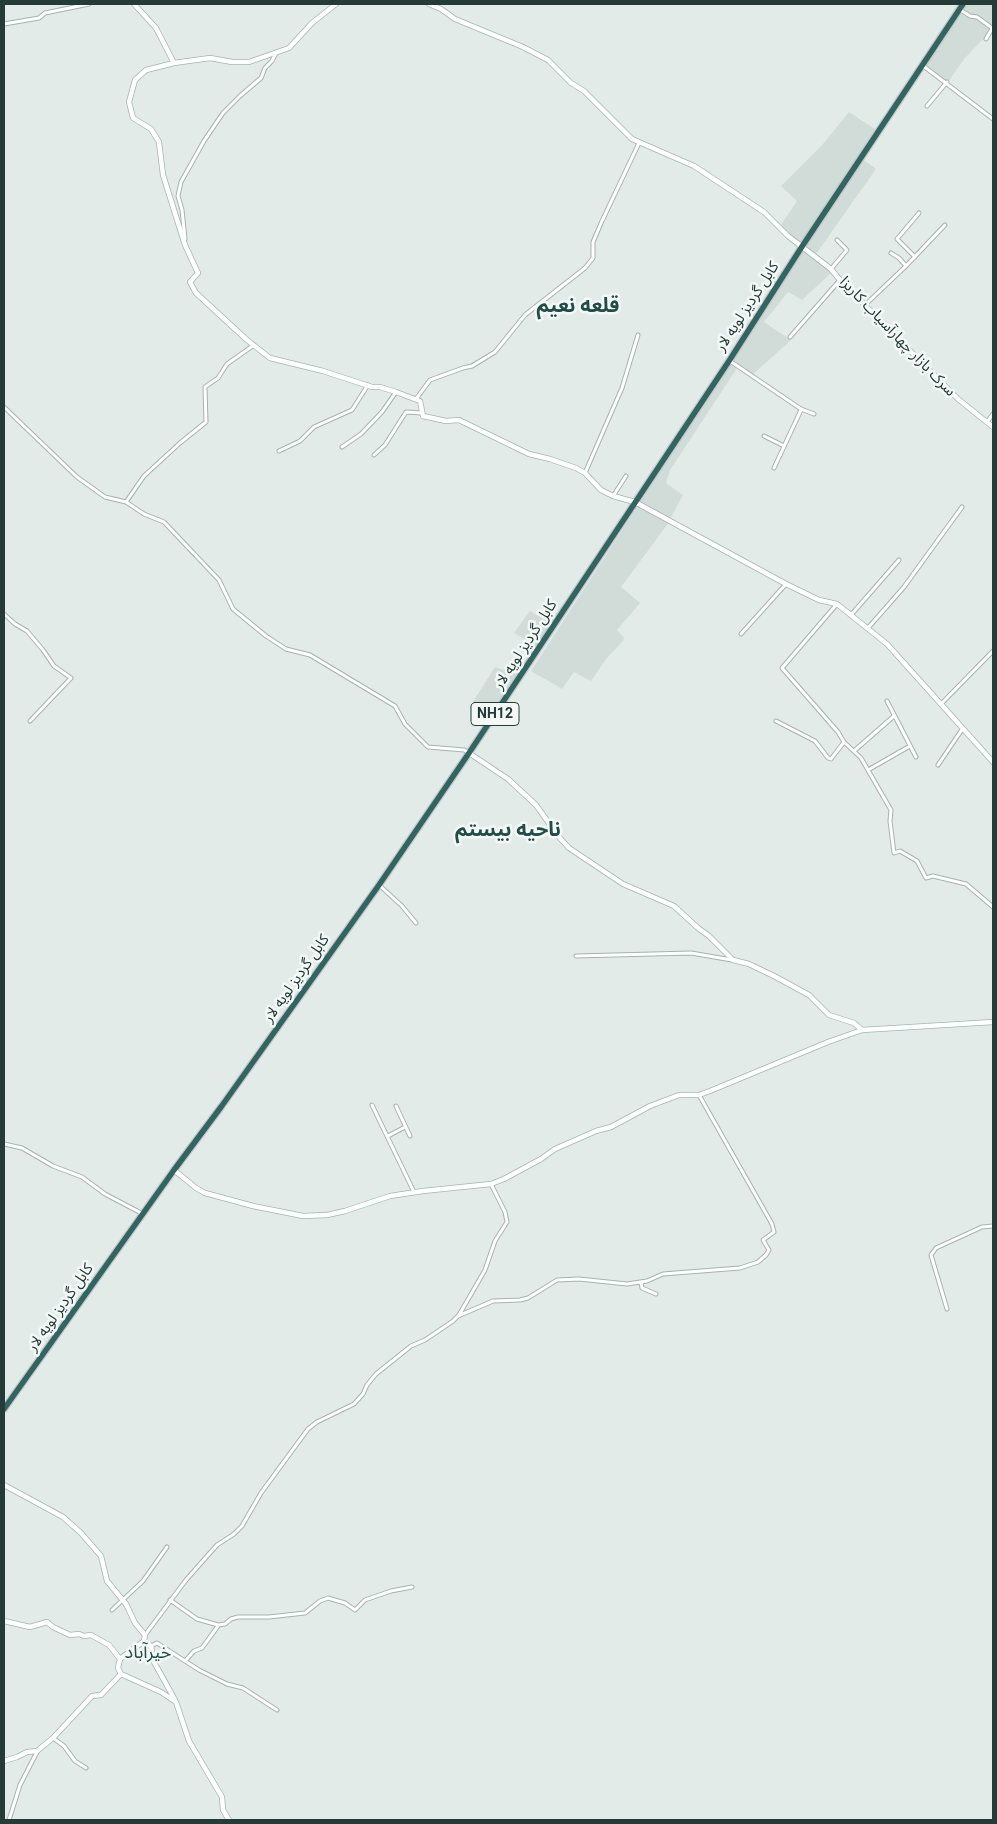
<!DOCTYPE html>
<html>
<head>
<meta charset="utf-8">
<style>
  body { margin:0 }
  #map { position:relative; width:997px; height:1824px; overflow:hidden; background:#e3ebe9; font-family:Roboto,sans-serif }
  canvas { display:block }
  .frame { position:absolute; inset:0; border:5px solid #243b38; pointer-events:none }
</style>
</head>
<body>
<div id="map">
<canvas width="997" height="1824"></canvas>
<div class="frame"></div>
</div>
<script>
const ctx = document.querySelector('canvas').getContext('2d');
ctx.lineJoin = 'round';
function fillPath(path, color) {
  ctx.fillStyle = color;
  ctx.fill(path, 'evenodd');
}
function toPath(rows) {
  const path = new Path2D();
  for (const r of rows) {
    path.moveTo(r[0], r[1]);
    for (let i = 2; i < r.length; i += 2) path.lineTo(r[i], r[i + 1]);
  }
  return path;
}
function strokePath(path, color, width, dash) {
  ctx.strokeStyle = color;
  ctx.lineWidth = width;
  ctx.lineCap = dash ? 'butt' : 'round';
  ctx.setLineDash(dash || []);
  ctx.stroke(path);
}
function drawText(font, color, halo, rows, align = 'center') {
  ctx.font = font + ' Roboto,"Noto Sans Arabic",sans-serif';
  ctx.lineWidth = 5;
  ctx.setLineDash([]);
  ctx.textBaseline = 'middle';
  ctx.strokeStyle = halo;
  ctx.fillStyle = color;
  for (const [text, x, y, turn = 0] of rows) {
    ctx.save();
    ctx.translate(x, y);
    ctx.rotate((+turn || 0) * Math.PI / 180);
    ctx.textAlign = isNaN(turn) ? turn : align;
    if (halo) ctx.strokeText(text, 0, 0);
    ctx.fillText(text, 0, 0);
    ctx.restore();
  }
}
fillPath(toPath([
  [965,4,993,4,993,25,983,39,965,58,948,82,922,67],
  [849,112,875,129,800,245,779,228,797,201,781,186,823,144],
  [862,159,876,169,816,254,832,272,802,300,788,292,764,322,791,340,752,375,737,368,670,470,666,483,683,495,667,525,621,587,640,603,617,630,624,638,623,641,606,659,591,681,574,672,562,689,531,671],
  [530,611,551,622,536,646,514,633],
  [495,667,517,674,487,718,469,708]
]), '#d1dbd8');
const street = toPath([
  [959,9,970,16,977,17,992,28],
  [4,24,39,18,45,13,89,4],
  [986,39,993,27],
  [922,65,993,119],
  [927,106,947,82],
  [185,239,182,210,178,196,181,182,204,141,223,113,240,96,261,78,265,68,272,61,276,53],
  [891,253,899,258,906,266],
  [915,257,897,239,919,213],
  [831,269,847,250,837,240],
  [865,305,906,266,945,225],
  [790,337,840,280],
  [730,361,801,409,814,414],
  [416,399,430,380,463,368,472,366,495,352,525,315,585,268,593,258,593,242,602,221,639,143],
  [4,407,77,477,105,497,126,502,144,514,164,522,219,580,233,609,266,636,286,649,310,655,395,706,405,724,428,747,464,750,468,752],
  [987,422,993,414],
  [764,436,784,446],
  [342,447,361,434,382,412,396,392],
  [279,451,300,441,314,427,352,410,368,385],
  [374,455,385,445,406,412,421,413],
  [774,468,801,410],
  [585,473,622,388,638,335],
  [613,496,626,476],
  [126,502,144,476,180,443,206,422,205,387,218,378,227,364,254,345],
  [4,614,15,624,27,631,43,650,54,666,71,678,30,721],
  [851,615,899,560],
  [868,628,904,587,962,507],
  [741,634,786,584],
  [887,701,916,757],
  [941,704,993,651],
  [776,721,815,741,828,758,831,759,844,742,838,732,782,668,837,604],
  [844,742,861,758,891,810,890,821,894,853,900,851,917,861,926,878,933,876,966,884,993,907],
  [854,751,894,716],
  [938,765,963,728],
  [868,770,910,746],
  [379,885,402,906,416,923],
  [576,956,691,953,732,960],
  [372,1105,414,1192],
  [396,1106,410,1136],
  [388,1136,405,1127],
  [4,1144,22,1148,53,1166,82,1177,105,1194,143,1214],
  [642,1283,641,1283,642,1288,656,1294],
  [947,1309,931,1255,936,1248,982,1227,993,1226],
  [459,1315,485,1270,495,1241,507,1222,505,1212,491,1184],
  [170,1600,197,1619,218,1625,225,1624,231,1619,238,1617,269,1617,305,1613,320,1601,328,1598,345,1603,355,1610,365,1600,391,1591,412,1587],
  [112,1610,143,1581,167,1547],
  [145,1635,186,1580,209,1554,217,1545,234,1534,242,1526,261,1493,308,1429,317,1422,354,1404,363,1394,367,1385,376,1374,411,1346,425,1340,453,1321,458,1316,493,1301,520,1300,528,1298,557,1280,579,1279,627,1284,647,1281,663,1274,740,1268,758,1262,766,1255,769,1250,763,1240,774,1232,772,1224,699,1095],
  [151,1646,157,1643,199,1670,227,1684,243,1688,277,1710],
  [186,1660,194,1651,202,1648,218,1626],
  [53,1738,64,1746,75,1761,86,1768],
  [9,1820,20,1785,37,1752]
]);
const secondary = toPath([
  [134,4,156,28,174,63,210,58,232,62,249,62,289,48,312,23,336,4],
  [429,4,441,9,455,19,523,47,548,60,571,83,584,91,632,139,694,166,764,212,788,236,831,269,840,280,958,399,993,427],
  [174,63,146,70,135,80,129,102,133,118,151,129,159,142,163,175,185,245,198,273,190,282,196,293,247,340,270,358,323,371,372,387,380,387,396,392,420,401,423,416,446,421,459,420,529,454,550,459,576,468,585,473,601,490,613,496,635,502,786,584,819,600,837,604,887,644,993,762],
  [469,753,508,779,536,805,558,836,569,848,623,884,674,906,698,928,709,936,733,960,749,964,774,976,809,995,829,1015,854,1023,862,1030],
  [174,1170,196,1188,205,1193,253,1206,303,1216,327,1215,345,1211,390,1196,423,1191,491,1184,504,1179,541,1159,555,1149,596,1131,611,1127,650,1106,679,1095,699,1095,710,1091,828,1042,862,1030,993,1022],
  [4,1485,63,1517,81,1533,101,1556,107,1581,126,1604,135,1623,145,1635,144,1641,151,1646,154,1662,175,1700],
  [4,1621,30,1627,47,1622,53,1627,70,1635,79,1634,84,1636,91,1635,109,1645,120,1659,118,1668,121,1674,161,1692,176,1702,189,1741,222,1797,223,1810,229,1820],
  [120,1659,144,1641],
  [4,1761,17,1757,27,1752,37,1751,53,1738,92,1696,101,1695,121,1674]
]);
const highway = toPath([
  [4,1409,174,1170,221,1107,379,885,469,753,729,361,803,245,963,4]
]);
strokePath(street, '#a6b3b0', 5);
strokePath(secondary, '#a2b6b2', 6);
strokePath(highway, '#c2c8c7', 8);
strokePath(street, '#fff', 3);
strokePath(secondary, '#fff', 4.5);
strokePath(highway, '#326561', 5.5);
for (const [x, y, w] of [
  [495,714,48]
]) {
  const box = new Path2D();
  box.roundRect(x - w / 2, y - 11.5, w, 23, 4);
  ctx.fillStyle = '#f3f8f6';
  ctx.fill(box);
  strokePath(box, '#243b38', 1);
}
drawText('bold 14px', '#243b38', null, [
  ["NH12",495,714]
]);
drawText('15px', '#243b38', '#f3f8f6', [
  ["کابل گردیز لویه لار",748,307,-57],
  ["سرک بازار چهارآسیاب کاریزا",897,337,46],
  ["کابل گردیز لویه لار",526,645,-57],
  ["کابل گردیز لویه لار",297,979,-55],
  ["کابل گردیز لویه لار",61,1308,-55]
]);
drawText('18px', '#224c47', '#f3f8f6', [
  ["خیرآباد",148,1653]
]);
drawText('bold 20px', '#224c47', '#f3f8f6', [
  ["قلعه نعيم",578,307],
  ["ناحیه بیستم",508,831]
]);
</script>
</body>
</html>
